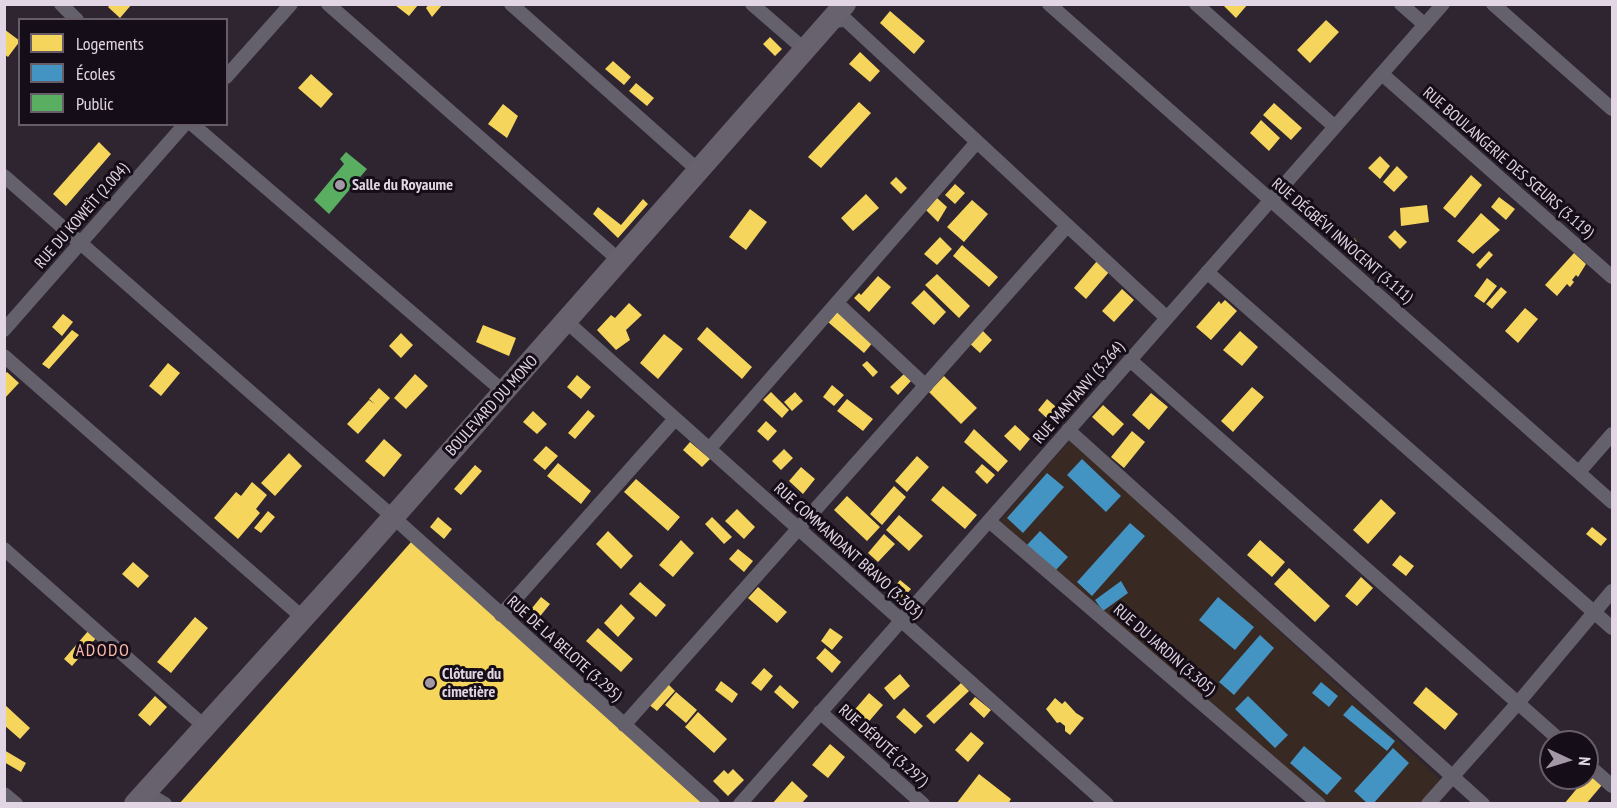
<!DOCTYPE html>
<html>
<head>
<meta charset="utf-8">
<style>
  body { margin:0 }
  #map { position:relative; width:1617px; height:808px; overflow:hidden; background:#2e2531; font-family:"PT Sans Narrow",sans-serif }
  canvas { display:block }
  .frame { position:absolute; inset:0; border:6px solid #e2d6e5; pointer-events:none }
  .legend { position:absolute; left:18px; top:18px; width:210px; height:108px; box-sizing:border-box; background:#150d17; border:2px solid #675d69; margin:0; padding:8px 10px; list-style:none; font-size:18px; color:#e2d6e5 }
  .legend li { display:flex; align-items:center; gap:12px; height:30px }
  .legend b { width:30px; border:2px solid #675d69 }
  .north { position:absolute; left:1539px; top:730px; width:60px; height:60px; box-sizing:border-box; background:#150d17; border:2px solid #675d69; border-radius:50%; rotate:94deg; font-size:16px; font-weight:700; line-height:24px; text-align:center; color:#e2d6e5 }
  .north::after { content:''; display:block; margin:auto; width:21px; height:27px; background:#a398a6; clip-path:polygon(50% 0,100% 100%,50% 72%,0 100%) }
</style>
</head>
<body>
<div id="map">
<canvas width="1617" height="808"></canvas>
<div class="frame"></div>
<ul class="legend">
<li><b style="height:16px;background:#f6d55c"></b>Logements</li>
<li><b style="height:16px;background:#4393c3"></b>Écoles</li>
<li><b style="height:16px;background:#5aae61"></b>Public</li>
</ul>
<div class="north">N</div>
</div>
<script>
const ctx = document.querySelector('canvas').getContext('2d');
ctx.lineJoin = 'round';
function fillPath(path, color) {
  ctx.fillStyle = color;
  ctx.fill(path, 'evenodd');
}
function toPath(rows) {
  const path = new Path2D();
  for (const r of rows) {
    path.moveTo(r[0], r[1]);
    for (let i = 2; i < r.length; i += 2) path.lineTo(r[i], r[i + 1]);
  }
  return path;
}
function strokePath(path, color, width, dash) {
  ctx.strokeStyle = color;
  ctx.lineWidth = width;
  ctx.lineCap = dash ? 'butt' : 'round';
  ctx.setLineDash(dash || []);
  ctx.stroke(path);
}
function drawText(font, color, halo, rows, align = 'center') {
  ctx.font = font + ' "PT Sans Narrow",sans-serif';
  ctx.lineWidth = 6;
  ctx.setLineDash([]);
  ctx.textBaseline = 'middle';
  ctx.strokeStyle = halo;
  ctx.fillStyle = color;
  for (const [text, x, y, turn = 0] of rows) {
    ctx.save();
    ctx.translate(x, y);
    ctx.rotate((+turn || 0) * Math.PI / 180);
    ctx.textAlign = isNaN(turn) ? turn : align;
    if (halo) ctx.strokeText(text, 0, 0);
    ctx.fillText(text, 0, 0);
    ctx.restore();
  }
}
fillPath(toPath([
  [1071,439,1443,782,1424,803,1327,803,999,522]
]), '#392923');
fillPath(toPath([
  [111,4,132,4,120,18,108,7],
  [429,4,443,4,432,17,426,8],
  [1222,4,1248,4,1236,18],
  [395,5,418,5,409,16],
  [890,11,925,41,914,54,880,23],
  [1326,20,1339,32,1310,63,1297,50],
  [4,29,20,41,8,57,4,54],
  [770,37,782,49,775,56,763,44],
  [860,52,880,71,870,82,849,64],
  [613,61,631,77,624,85,605,69],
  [311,74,333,94,321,108,298,88],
  [636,83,654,98,647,106,629,91],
  [859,102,871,113,821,168,808,157],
  [1274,103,1302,128,1291,140,1263,115],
  [503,104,518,116,507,138,488,124],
  [1261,120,1280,138,1269,151,1250,133],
  [99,142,111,154,66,206,53,194],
  [1380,156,1390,166,1380,179,1368,168],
  [1397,166,1408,177,1394,192,1383,182],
  [1471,175,1482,185,1455,218,1443,208],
  [896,177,907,188,901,194,890,183],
  [955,184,965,193,955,204,945,195],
  [866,194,879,208,853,231,841,218],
  [1499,197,1515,209,1506,220,1491,207],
  [937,198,947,207,938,222,926,210],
  [643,199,648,204,618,238,593,214,598,207,621,225],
  [972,200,988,214,964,242,947,227],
  [1427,205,1429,222,1401,226,1400,208],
  [750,209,767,222,746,250,729,237],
  [1481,213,1500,230,1473,254,1457,241],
  [1395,230,1407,242,1400,249,1388,237],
  [940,237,952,249,937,265,924,254],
  [1354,238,1359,244,1350,253,1345,247],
  [962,245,998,277,989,287,953,256],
  [1489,251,1493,255,1480,269,1476,265],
  [1574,253,1586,264,1578,277,1576,275,1572,280,1574,282,1570,287,1567,284,1557,296,1545,285],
  [1097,261,1109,272,1086,299,1074,288],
  [937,274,970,306,959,318,925,285],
  [878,276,891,287,869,312,854,298,859,293,861,295],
  [1487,278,1497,286,1484,303,1474,296],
  [1501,287,1507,292,1492,309,1486,304],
  [1122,289,1134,300,1114,322,1102,311],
  [924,290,946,312,934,325,911,303],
  [1225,300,1237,311,1211,340,1196,327,1219,301,1221,304],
  [629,303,642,315,626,330,630,340,616,350,597,330,611,315,615,318],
  [1525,308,1538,319,1518,343,1505,331],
  [838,310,874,341,864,353,828,322],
  [63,314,73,322,62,336,52,327],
  [483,325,516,338,509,356,476,342],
  [707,327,752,367,742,379,697,339],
  [980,328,992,340,980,353,967,341],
  [72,330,79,335,49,369,42,364],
  [1240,331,1258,347,1242,366,1223,350],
  [401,333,413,345,401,358,389,346],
  [664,334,683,349,658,379,640,363],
  [867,361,878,372,873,377,862,365],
  [168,363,180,373,161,396,149,386],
  [7,372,19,383,4,399,4,375],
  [415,374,428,386,406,409,394,398],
  [904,374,911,381,898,395,890,387],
  [577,375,591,387,581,399,567,387],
  [944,376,977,408,961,424,929,392],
  [832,385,844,395,834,406,823,397],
  [1252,387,1264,397,1233,432,1221,421],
  [379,388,390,398,358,434,347,424,369,400,375,404,369,399],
  [771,392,789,410,782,418,763,400],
  [795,392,803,401,792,411,784,402],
  [1151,393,1168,407,1149,430,1132,415],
  [847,399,873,419,863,431,837,411],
  [1047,399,1063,413,1053,424,1038,410],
  [1103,405,1124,424,1113,436,1092,417],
  [588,410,595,416,575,439,568,433],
  [533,411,547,424,537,434,523,422],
  [766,421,777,431,768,441,757,431],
  [1015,425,1030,439,1020,451,1004,436],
  [974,429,1008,461,998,472,964,442],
  [1132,431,1145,442,1124,468,1111,457],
  [384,439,402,455,384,477,365,461],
  [690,442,710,459,702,467,683,450],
  [546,446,558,456,545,470,533,460],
  [784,449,793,458,781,470,772,461],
  [289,453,302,466,275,496,261,483],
  [917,456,929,467,907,492,895,481],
  [558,463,591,491,581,504,547,476],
  [982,464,995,475,987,484,975,472],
  [475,465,482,471,461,495,454,489],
  [801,467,815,479,803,494,789,481],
  [636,479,680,517,668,531,624,492],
  [252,482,267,495,256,509,260,513,238,539,214,518,236,492,241,496],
  [894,486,906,497,882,525,870,514],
  [943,486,977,515,965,529,931,500],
  [847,496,880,527,867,541,834,510],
  [1381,499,1396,513,1368,544,1353,530],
  [737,509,755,527,744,539,725,521],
  [268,511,275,517,261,533,254,528],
  [899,515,923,536,909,551,886,530],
  [438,517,452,529,444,539,430,527],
  [712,517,732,537,724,544,705,524],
  [1592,527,1607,539,1601,546,1586,534],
  [608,531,633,556,621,569,596,544],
  [884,534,895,544,878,562,868,553],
  [681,540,694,553,673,577,659,565],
  [1260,540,1285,562,1272,577,1247,555],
  [412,541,703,804,179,804],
  [738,549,753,561,744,572,729,559],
  [1400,555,1414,566,1406,576,1392,565],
  [133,562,149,576,138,588,122,574],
  [1289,568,1330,606,1315,622,1274,584],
  [1361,577,1373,588,1357,606,1345,596],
  [900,580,911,589,902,599,891,591],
  [640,582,666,605,656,617,629,594],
  [758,587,787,612,777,623,748,598],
  [541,597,550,604,537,620,528,613],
  [621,604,635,618,618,637,604,623],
  [195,617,208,628,171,673,157,662],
  [598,628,633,659,621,672,586,641],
  [830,628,843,637,832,650,821,641],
  [89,630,97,637,72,666,64,659],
  [825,648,841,662,832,673,816,658],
  [764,668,773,676,761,691,751,683],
  [900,674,910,686,894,700,884,688],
  [721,681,738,694,732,703,715,690],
  [667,683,675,691,657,711,648,704],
  [961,683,969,691,934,724,926,716],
  [780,685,799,702,793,709,774,692],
  [1426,687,1458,714,1445,730,1413,703],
  [676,692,697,710,686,723,665,705],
  [869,693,883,705,865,726,851,714],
  [155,696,167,707,150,726,138,715],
  [975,697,991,710,984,718,969,704],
  [1055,698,1062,704,1065,701,1076,713,1084,718,1070,735,1065,731,1065,726,1060,722,1057,723,1046,709],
  [4,704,30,728,20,739,4,725],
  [904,708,923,726,915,734,896,717],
  [698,712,727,739,714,753,685,727],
  [971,732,984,743,968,762,955,750],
  [830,744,845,757,828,778,812,765],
  [4,750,26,763,21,772,4,762],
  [733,769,744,780,728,796,713,781,724,770,728,774],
  [979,774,1011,799,1008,804,956,804],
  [1589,774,1602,785,1586,804,1564,804],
  [792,781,808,796,801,804,772,804]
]), '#f6d55c');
fillPath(toPath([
  [1082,459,1121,496,1106,512,1067,475],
  [1047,473,1064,487,1023,533,1007,518],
  [1130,523,1145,536,1092,596,1077,582],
  [1040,531,1068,557,1055,571,1027,545],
  [1121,581,1128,593,1103,611,1095,600],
  [1218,597,1254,627,1235,650,1199,620],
  [1260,635,1274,648,1234,695,1219,682],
  [1321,682,1338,696,1329,707,1312,693],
  [1248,696,1288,735,1275,748,1235,709],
  [1352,705,1395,741,1387,751,1343,715],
  [1304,746,1342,778,1327,795,1290,763],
  [1393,748,1409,763,1373,804,1368,804,1354,791]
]), '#4393c3');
fillPath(toPath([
  [346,152,367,169,329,214,314,200,344,164,340,159]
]), '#5aae61');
strokePath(toPath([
  [61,4,77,20],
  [328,4,620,261],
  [511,4,700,172],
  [752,4,805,50],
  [1049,4,1612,502],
  [1196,4,1335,127],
  [1401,4,1425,25],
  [1493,4,1612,109],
  [831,21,846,20,1167,318],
  [1382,74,1612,277],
  [226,77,291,4],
  [192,124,504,392],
  [4,176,393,517,713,804],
  [1207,272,1612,628],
  [837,303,926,386],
  [567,322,1107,804],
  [4,330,185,124],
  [4,356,302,617],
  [1130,360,1562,742],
  [1068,430,1483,804],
  [710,448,977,142],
  [1579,472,1612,434],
  [989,521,1319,804],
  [4,549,204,726],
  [501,615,675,419],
  [820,712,923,804],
  [624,725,1067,226],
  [1587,764,1612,786],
  [4,794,16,804],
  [155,798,165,804],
  [740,804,1443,4],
  [1428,804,1518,703,1612,591]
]), '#65616c', 14);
strokePath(toPath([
  [135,804,351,565,845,4]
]), '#68616e', 22);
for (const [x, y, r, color] of [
  [340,185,6,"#a398a6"],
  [430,683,6,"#a398a6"]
]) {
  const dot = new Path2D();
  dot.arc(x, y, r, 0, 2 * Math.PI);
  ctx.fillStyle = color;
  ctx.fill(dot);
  strokePath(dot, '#150d17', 2);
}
drawText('16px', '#e2d6e5', '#150d17', [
  ["RUE BOULANGERIE DES SŒURS (3.119)",1508,163,41],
  ["RUE DU KOWEÏT (2.004)",82,216,-49],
  ["RUE DÉGBÉVI INNOCENT (3.111)",1342,241,41],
  ["RUE MANTANVI (3.264)",1079,393,-49],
  ["BOULEVARD DU MONO",492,406,-48],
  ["RUE COMMANDANT BRAVO (3.303)",848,551,42],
  ["RUE DE LA BELOTE (3.295)",564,649,42],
  ["RUE DU JARDIN (3.305)",1164,650,41],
  ["RUE DÉPUTÉ (3.297)",883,746,42]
]);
drawText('bold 16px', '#e2d6e5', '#150d17', [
  ["Salle du Royaume",352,185],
  ["Clôture du",442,674],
  ["cimetière",442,692]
], 'left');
ctx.letterSpacing = '1.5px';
drawText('18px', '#fab8aa', '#150d17', [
  ["ADODO",103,651]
]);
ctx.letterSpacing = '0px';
</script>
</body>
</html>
